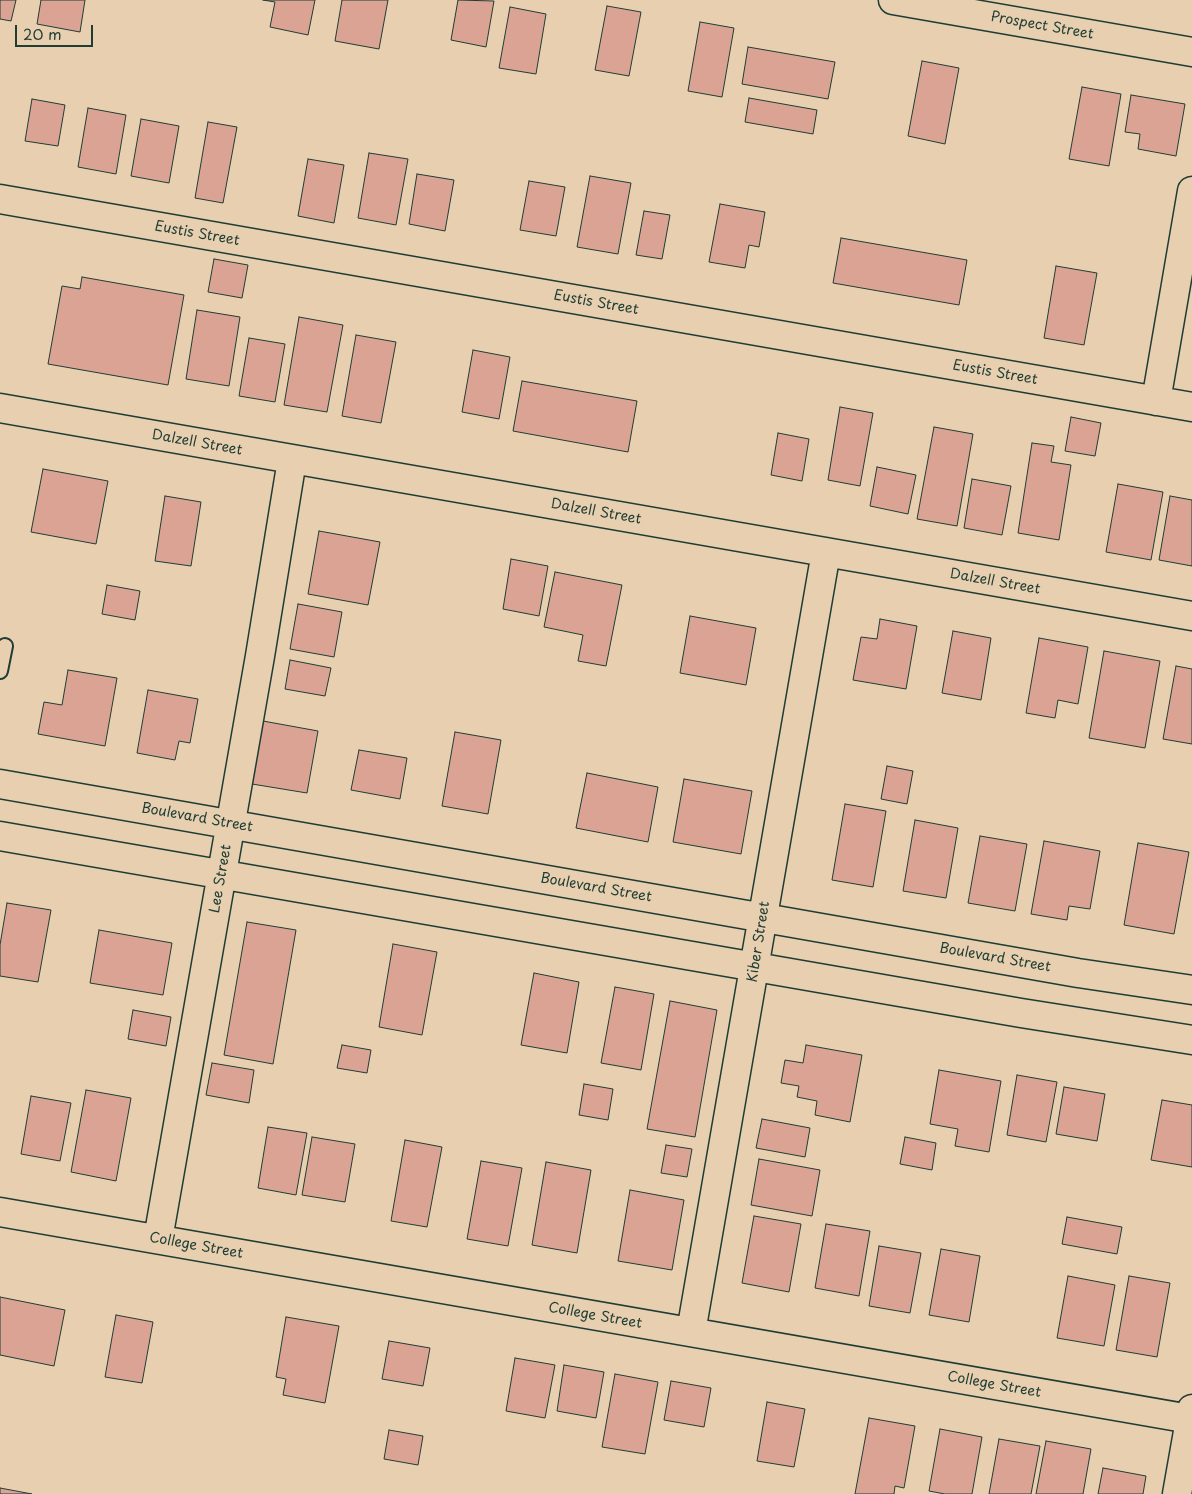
<!DOCTYPE html>
<html>
<head>
<meta charset="utf-8">
<style>
  body { margin:0 }
  #map { position:relative; width:1192px; height:1494px; overflow:hidden; background:#e8cfb0; font-family:"Playpen Sans",sans-serif }
  canvas { display:block }
  .scale { position:absolute; left:15px; top:25px; width:78px; height:22px; box-sizing:border-box; border:2px solid #1f3d34; border-top:0; padding-left:6px; font-size:15px; line-height:18px; white-space:nowrap; color:#1f3d34; -webkit-text-stroke:4px #e8cfb0; paint-order:stroke }
</style>
</head>
<body>
<div id="map">
<canvas width="1192" height="1494"></canvas>
<div class="scale">20 m</div>
</div>
<script>
const ctx = document.querySelector('canvas').getContext('2d');
ctx.lineJoin = 'round';
function fillPath(path, color) {
  ctx.fillStyle = color;
  ctx.fill(path, 'evenodd');
}
function toPath(rows) {
  const path = new Path2D();
  for (const r of rows) {
    path.moveTo(r[0], r[1]);
    for (let i = 2; i < r.length; i += 2) path.lineTo(r[i], r[i + 1]);
  }
  return path;
}
function strokePath(path, color, width, dash) {
  ctx.strokeStyle = color;
  ctx.lineWidth = width;
  ctx.lineCap = dash ? 'butt' : 'round';
  ctx.setLineDash(dash || []);
  ctx.stroke(path);
}
function drawText(font, color, halo, rows, align = 'center') {
  ctx.font = font + ' "Playpen Sans",sans-serif';
  ctx.lineWidth = 4;
  ctx.setLineDash([]);
  ctx.textBaseline = 'middle';
  ctx.strokeStyle = halo;
  ctx.fillStyle = color;
  for (const [text, x, y, turn = 0] of rows) {
    ctx.save();
    ctx.translate(x, y);
    ctx.rotate((+turn || 0) * Math.PI / 180);
    ctx.textAlign = isNaN(turn) ? turn : align;
    if (halo) ctx.strokeText(text, 0, 0);
    ctx.fillText(text, 0, 0);
    ctx.restore();
  }
}
const building = toPath([
  [0,0,16,0,11,21,0,19,0,0],
  [41,0,85,0,80,32,37,24,41,0],
  [263,0,315,0,308,35,270,27,275,2,263,0],
  [342,0,388,0,379,49,335,41,342,0],
  [458,0,494,1,486,47,451,40,458,0],
  [607,6,641,12,629,76,595,70,607,6],
  [510,7,546,14,536,74,499,68,510,7],
  [700,22,734,28,722,97,688,91,700,22],
  [748,47,835,62,828,99,742,84,748,47],
  [922,61,959,68,945,144,908,136,922,61],
  [1082,87,1121,94,1109,166,1069,159,1082,87],
  [1131,95,1185,104,1176,156,1138,149,1140,134,1125,132,1131,95],
  [749,98,817,110,813,134,745,122,749,98],
  [32,99,65,105,58,146,25,141,32,99],
  [88,108,126,115,116,174,78,167,88,108],
  [141,119,179,126,169,183,131,176,141,119],
  [208,122,237,127,223,203,195,198,208,122],
  [369,153,408,159,396,225,358,218,369,153],
  [308,159,344,165,334,223,298,216,308,159],
  [417,174,454,180,445,231,409,224,417,174],
  [590,176,631,183,618,254,577,247,590,176],
  [529,181,565,187,556,236,520,230,529,181],
  [720,204,765,212,759,247,749,245,745,268,709,262,720,204],
  [644,211,670,215,662,259,636,255,644,211],
  [841,238,967,260,959,305,833,283,841,238],
  [214,259,248,265,242,298,208,292,214,259],
  [1056,266,1097,273,1084,345,1044,338,1056,266],
  [82,277,184,295,168,385,48,364,62,286,80,289,82,277],
  [197,310,240,317,229,386,186,379,197,310],
  [299,317,343,325,327,412,284,405,299,317],
  [356,335,396,342,381,423,342,416,356,335],
  [249,338,285,344,275,402,239,396,249,338],
  [473,350,510,357,499,419,462,412,473,350],
  [522,381,637,401,628,452,513,431,522,381],
  [840,407,873,413,860,486,828,480,840,407],
  [1071,417,1101,423,1095,456,1065,451,1071,417],
  [934,427,973,434,957,526,917,519,934,427],
  [778,433,809,439,802,481,771,475,778,433],
  [1032,443,1054,446,1051,462,1071,465,1059,540,1018,533,1032,443],
  [877,467,916,475,908,514,870,506,877,467],
  [43,469,108,481,96,544,31,532,43,469],
  [972,479,1011,486,1002,535,964,528,972,479],
  [1118,484,1163,492,1151,560,1106,552,1118,484],
  [165,496,201,502,191,566,155,561,165,496],
  [1170,496,1192,500,1192,566,1159,560,1170,496],
  [319,531,380,542,368,605,308,594,319,531],
  [511,559,548,566,539,616,503,609,511,559],
  [555,572,622,585,606,666,578,661,583,635,544,627,555,572],
  [107,585,140,591,135,620,102,614,107,585],
  [298,604,342,612,334,657,290,649,298,604],
  [690,616,756,628,746,685,680,673,690,616],
  [880,619,917,626,906,689,853,680,861,637,877,639,880,619],
  [953,631,991,638,981,700,942,693,953,631],
  [1039,638,1088,647,1078,704,1058,700,1055,718,1026,713,1039,638],
  [1104,651,1160,661,1145,748,1089,738,1104,651],
  [290,660,331,668,325,696,285,689,290,660],
  [1176,666,1192,669,1192,744,1163,739,1176,666],
  [68,670,117,678,105,746,38,734,44,702,62,705,68,670],
  [148,690,198,699,190,743,179,741,175,760,137,753,148,690],
  [263,721,318,731,307,793,252,784,263,721],
  [455,732,501,740,488,814,442,806,455,732],
  [359,750,407,758,400,799,351,790,359,750],
  [887,766,913,771,907,804,881,799,887,766],
  [587,773,658,787,648,842,576,828,587,773],
  [684,779,752,791,741,854,673,842,684,779],
  [845,804,886,811,873,887,832,880,845,804],
  [915,820,958,828,946,898,903,891,915,820],
  [980,836,1027,844,1015,911,968,903,980,836],
  [1044,841,1100,851,1090,909,1069,906,1067,920,1031,914,1044,841],
  [1138,843,1189,852,1174,934,1124,925,1138,843],
  [7,903,51,910,38,982,0,976,0,945,7,903],
  [247,922,296,930,273,1064,224,1055,247,922],
  [99,930,172,943,163,995,90,983,99,930],
  [393,944,437,952,422,1035,379,1027,393,944],
  [534,973,579,982,567,1053,521,1045,534,973],
  [615,987,654,994,641,1070,601,1063,615,987],
  [670,1001,717,1010,695,1137,647,1129,670,1001],
  [133,1010,171,1017,166,1046,128,1039,133,1010],
  [342,1045,371,1050,367,1073,337,1068,342,1045],
  [806,1045,862,1055,850,1122,815,1115,817,1101,797,1097,799,1086,781,1083,785,1060,803,1063,806,1045],
  [212,1063,254,1070,249,1103,206,1095,212,1063],
  [939,1070,1001,1081,989,1152,955,1146,958,1129,930,1124,939,1070],
  [1017,1075,1057,1082,1046,1142,1007,1135,1017,1075],
  [584,1084,613,1089,608,1120,579,1115,584,1084],
  [1064,1087,1105,1094,1097,1141,1056,1134,1064,1087],
  [86,1090,131,1098,116,1181,71,1172,86,1090],
  [31,1096,71,1103,60,1161,21,1154,31,1096],
  [1162,1100,1192,1105,1192,1167,1151,1160,1162,1100],
  [762,1119,810,1128,805,1157,756,1148,762,1119],
  [268,1127,307,1133,296,1195,258,1188,268,1127],
  [312,1137,355,1144,345,1202,302,1195,312,1137],
  [905,1137,936,1143,932,1170,900,1164,905,1137],
  [405,1140,442,1147,427,1227,391,1221,405,1140],
  [666,1145,692,1149,687,1177,661,1173,666,1145],
  [759,1159,820,1170,812,1216,751,1205,759,1159],
  [481,1161,522,1168,508,1246,467,1239,481,1161],
  [546,1162,591,1170,577,1253,532,1245,546,1162],
  [630,1190,684,1200,672,1270,618,1261,630,1190],
  [754,1216,801,1224,789,1292,742,1283,754,1216],
  [1067,1217,1122,1227,1117,1254,1062,1244,1067,1217],
  [826,1224,870,1231,859,1296,815,1288,826,1224],
  [879,1246,921,1253,910,1313,869,1306,879,1246],
  [941,1249,980,1256,969,1322,929,1315,941,1249],
  [1068,1276,1115,1285,1104,1346,1057,1338,1068,1276],
  [1129,1276,1170,1283,1157,1357,1116,1350,1129,1276],
  [0,1297,65,1310,54,1366,0,1355,0,1297],
  [116,1315,153,1322,142,1383,105,1377,116,1315],
  [286,1317,339,1326,325,1403,283,1395,286,1379,276,1377,286,1317],
  [389,1341,430,1348,423,1386,382,1379,389,1341],
  [515,1358,555,1365,545,1418,506,1411,515,1358],
  [564,1365,604,1372,596,1418,557,1411,564,1365],
  [615,1374,658,1382,645,1454,602,1447,615,1374],
  [671,1381,711,1388,704,1427,664,1420,671,1381],
  [767,1402,805,1409,794,1467,757,1461,767,1402],
  [869,1418,915,1426,904,1488,895,1486,894,1494,855,1494,869,1418],
  [940,1429,982,1437,972,1494,945,1494,929,1491,940,1429],
  [389,1430,423,1436,418,1465,384,1459,389,1430],
  [999,1439,1040,1446,1031,1494,989,1494,999,1439],
  [1046,1441,1091,1449,1083,1494,1036,1494,1046,1441],
  [1103,1468,1146,1476,1143,1494,1098,1494,1103,1468],
  [0,1488,32,1494,0,1494,0,1488]
]);
fillPath(building, '#dba394');
strokePath(building, '#1f3d34', 1);
const service = toPath([
  [0,671,5,646]
]);
const minor = toPath([
  [893,0,1192,52],
  [0,199,1192,407],
  [1156,401,1192,191],
  [0,408,1192,616],
  [0,784,1078,973,1192,990],
  [0,836,1021,1013,1192,1040],
  [0,1212,1190,1419],
  [158,1239,260,656,292,460],
  [691,1332,826,552]
]);
const tertiary = toPath([
  [1177,1494,1192,1409]
]);
strokePath(service, '#1f3d34', 18);
strokePath(minor, '#1f3d34', 31);
strokePath(tertiary, '#1f3d34', 31);
strokePath(service, '#e8cfb0', 14);
strokePath(minor, '#e8cfb0', 28);
strokePath(tertiary, '#e8cfb0', 28);
drawText('14px', '#1f3d34', '#e8cfb0', [
  ["Prospect Street",1042,26,10],
  ["Eustis Street",197,234,10],
  ["Eustis Street",596,303,10],
  ["Eustis Street",995,373,10],
  ["Dalzell Street",197,443,10],
  ["Dalzell Street",596,512,10],
  ["Dalzell Street",995,582,10],
  ["Boulevard Street",197,818,10],
  ["Lee Street",221,879,-80],
  ["Boulevard Street",596,888,10],
  ["Kiber Street",759,942,-81],
  ["Boulevard Street",995,958,10],
  ["College Street",196,1246,10],
  ["College Street",595,1316,10],
  ["College Street",994,1385,10]
]);
</script>
</body>
</html>
